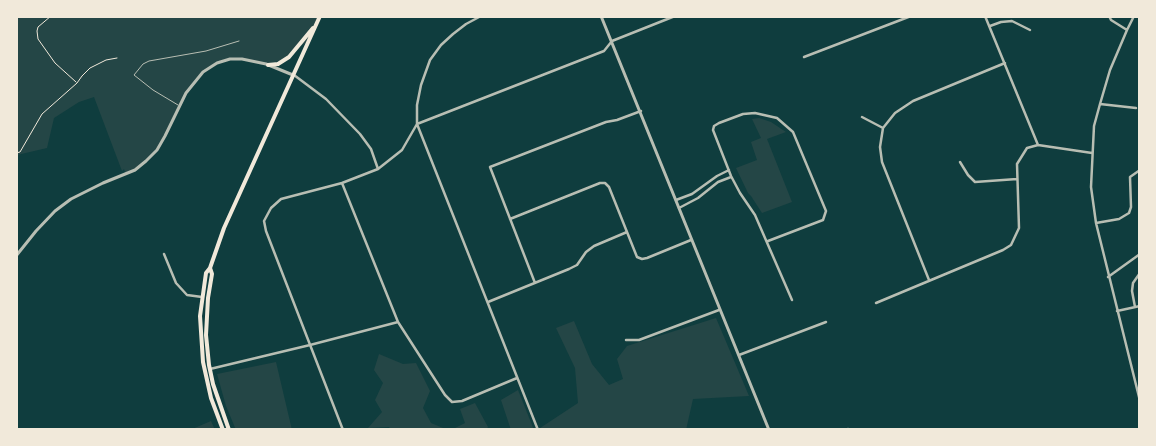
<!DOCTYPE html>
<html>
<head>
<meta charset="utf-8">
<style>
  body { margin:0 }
  #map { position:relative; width:1156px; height:446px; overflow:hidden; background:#0f3d3e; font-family:"Exo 2",sans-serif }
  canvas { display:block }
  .frame { position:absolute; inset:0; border:18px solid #f1e9da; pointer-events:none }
</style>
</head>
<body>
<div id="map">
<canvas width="1156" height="446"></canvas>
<div class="frame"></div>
</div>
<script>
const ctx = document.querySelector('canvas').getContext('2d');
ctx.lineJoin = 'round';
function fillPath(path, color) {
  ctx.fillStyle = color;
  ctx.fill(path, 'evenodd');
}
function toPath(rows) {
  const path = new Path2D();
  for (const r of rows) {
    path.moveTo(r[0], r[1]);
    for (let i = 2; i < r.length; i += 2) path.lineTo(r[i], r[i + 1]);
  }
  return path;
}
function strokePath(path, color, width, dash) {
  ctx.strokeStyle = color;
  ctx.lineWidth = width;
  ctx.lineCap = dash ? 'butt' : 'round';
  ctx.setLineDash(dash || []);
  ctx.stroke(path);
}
fillPath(toPath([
  [16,16,320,16,308,42,297,48,284,60,266,64,254,61,230,59,217,63,203,72,192,84,157,150,146,161,126,174,124,169,122,171,94,97,79,102,54,118,47,148,17,155],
  [759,118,771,122,786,132,767,139,792,202,762,213,751,196,748,193,736,168,757,160,751,142,761,138,752,119],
  [716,318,749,396,693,399,686,430,537,430,578,403,575,368,556,328,574,321,592,364,609,385,623,379,617,359,627,346],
  [379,354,403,364,416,363,430,391,423,408,431,423,448,430,391,430,389,427,368,428,382,412,375,400,383,383,374,370],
  [276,362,292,430,236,430,226,406,217,374],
  [518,390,534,430,511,430,501,400],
  [475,403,488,427,486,430,451,430,465,423,460,409],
  [211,421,215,430,190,430]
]), '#244646');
strokePath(toPath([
  [51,16,38,27,37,31,38,39,55,63,76,82],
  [16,153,20,152,42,114,77,83,82,76,90,68,106,60,117,58]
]), '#f1e9da', 1);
strokePath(toPath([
  [178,105,153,90,134,75,143,64,149,61,206,51,239,41]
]), '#b8beb3', 1);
strokePath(toPath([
  [481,16,466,24,453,34,441,45,430,60,421,85,417,105,417,124,538,430],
  [985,16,1038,145],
  [1109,16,1111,20,1127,30],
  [1134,16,1127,30,1110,70,1100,104,1094,126,1091,187,1096,223,1140,401],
  [990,26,1001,22,1012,21,1030,30],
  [804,57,911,16],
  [294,75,326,99,360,134,371,149,378,169],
  [1100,104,1136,108],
  [862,117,883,128],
  [960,162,968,175,975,182,1017,179],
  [342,183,398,322,445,395,452,402,462,401,517,378],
  [676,200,692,194,717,176,729,170],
  [679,208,698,198,718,182,731,177],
  [510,219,600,183,605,183,609,187,637,257,642,259,647,258,691,240],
  [1096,223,1119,219,1129,213,1131,207,1130,177,1140,170],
  [768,241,823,220,826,211,793,132,777,118,755,113,743,114,719,123,714,126,713,130,731,176,740,193,755,215,792,300],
  [164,254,176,283,187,295,202,297],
  [1108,277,1140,254],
  [929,280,882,162,880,147,883,128,895,113,913,101,1005,63],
  [535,283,490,167,606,122,617,120,641,111],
  [488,302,569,269,577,265,586,252,594,246,627,232],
  [876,303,1003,250,1011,245,1019,228,1017,164,1027,148,1038,145,1092,153],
  [1135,307,1132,291,1133,283,1140,273],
  [1117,311,1140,306],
  [626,340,639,340,719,310],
  [739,355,826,322],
  [210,369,310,345,398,322],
  [343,430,266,231,264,221,271,208,281,199,342,183,378,169,402,150,417,124,604,51,612,41,675,16],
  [847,430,848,429]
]), '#b8beb3', 2.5);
strokePath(toPath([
  [601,16,769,430],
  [16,256,36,231,55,211,71,199,103,183,135,170,146,161,157,150,165,136,186,93,203,72,217,63,230,59,242,59,266,64,293,75]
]), '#b8beb3', 3);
strokePath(toPath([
  [268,65,278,64,289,57,313,28],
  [210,268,212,274,208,298,206,335,209,365,213,384,229,430],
  [223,430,211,398,203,362,200,316,206,273,210,268,224,228,320,16]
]), '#f1e9da', 4);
</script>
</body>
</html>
